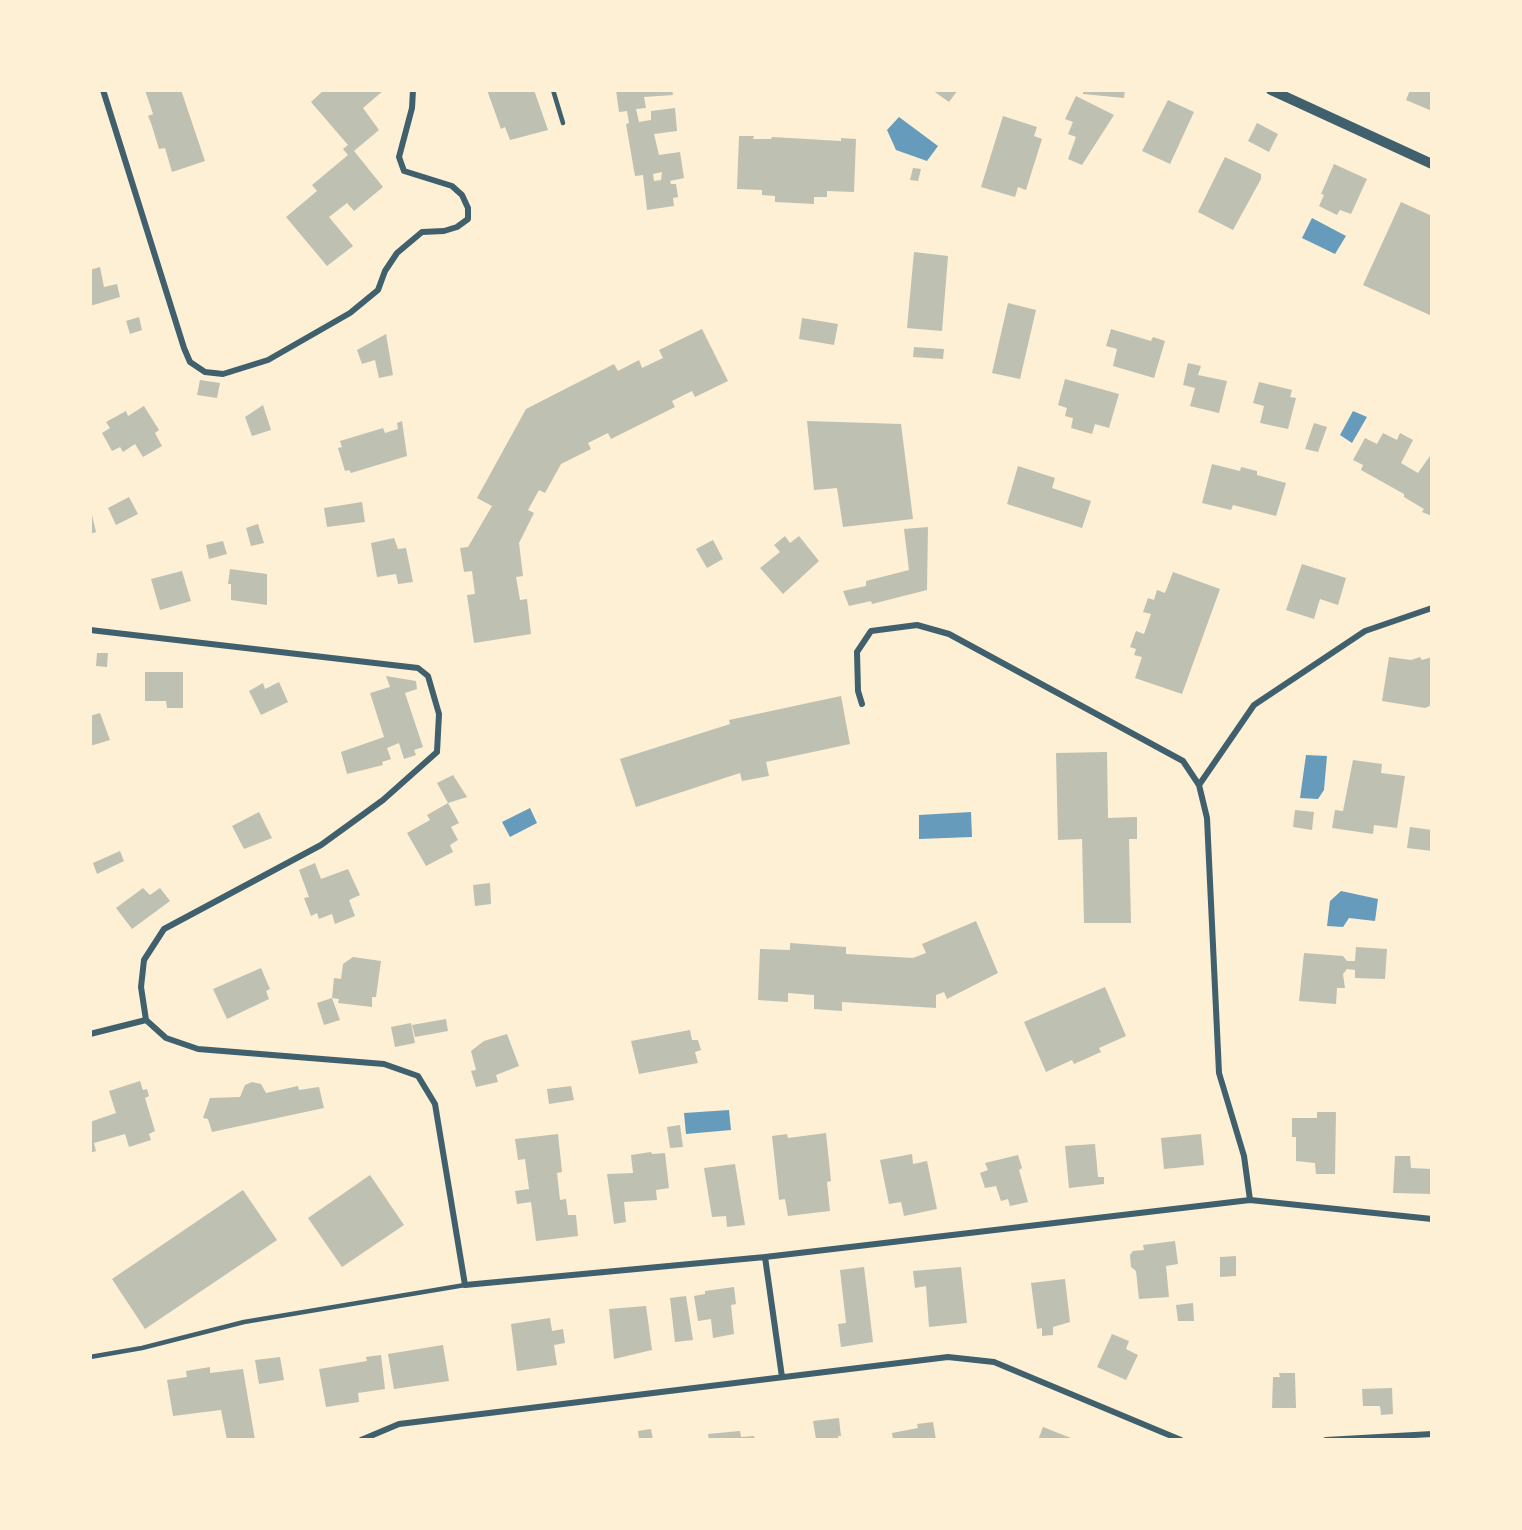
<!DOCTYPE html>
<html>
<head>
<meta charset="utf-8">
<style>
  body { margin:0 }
  #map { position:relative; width:1522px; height:1530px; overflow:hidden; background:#fdf0d5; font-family:"Noto Sans",sans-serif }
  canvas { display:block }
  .frame { position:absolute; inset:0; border:92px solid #fdf0d5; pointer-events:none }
</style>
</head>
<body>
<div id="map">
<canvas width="1522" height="1530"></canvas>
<div class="frame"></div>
</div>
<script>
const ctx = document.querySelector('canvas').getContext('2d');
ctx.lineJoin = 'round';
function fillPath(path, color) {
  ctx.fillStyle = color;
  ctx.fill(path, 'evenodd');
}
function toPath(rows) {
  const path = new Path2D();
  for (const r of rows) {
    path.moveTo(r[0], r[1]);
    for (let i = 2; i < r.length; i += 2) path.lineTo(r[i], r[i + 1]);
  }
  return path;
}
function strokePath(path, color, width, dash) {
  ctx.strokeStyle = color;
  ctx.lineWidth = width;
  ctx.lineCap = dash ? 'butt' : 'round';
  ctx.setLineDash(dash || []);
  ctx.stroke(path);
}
fillPath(toPath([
  [899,117,938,146,927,161,896,150,887,130],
  [1312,218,1346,236,1335,254,1302,238],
  [1353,411,1367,417,1352,443,1340,435],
  [1306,755,1327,756,1324,790,1318,799,1300,798],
  [530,808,537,823,510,837,502,822],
  [971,812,972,837,919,839,919,815],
  [1341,891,1378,899,1375,921,1349,918,1343,927,1327,926,1330,901],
  [729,1110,731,1130,686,1134,684,1113]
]), '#669bbc');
fillPath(toPath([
  [145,90,181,90,205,161,172,172,165,148,159,149,151,123,148,116,153,114],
  [324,90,384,90,363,108,379,130,354,151,383,187,354,211,347,203,329,217,353,246,327,266,286,217,317,191,312,185,348,155,343,149,348,145,311,102],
  [487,90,534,90,548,130,510,140,505,127,501,129],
  [616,90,672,90,673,95,644,97,646,108,636,109,639,122,651,120,651,111,675,108,677,131,654,134,659,155,680,152,684,178,670,181,671,184,676,184,678,197,673,198,674,206,647,210,643,175,635,176,626,124,629,123,627,111,619,112],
  [662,172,661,180,654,181,653,174],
  [932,90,958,90,949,102],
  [1083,90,1125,90,1124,98,1083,94],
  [1410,90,1432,90,1432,111,1406,100],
  [1076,96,1114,115,1082,165,1068,159,1076,137,1068,134,1073,122,1065,119],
  [1168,100,1194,112,1170,164,1142,151],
  [1003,116,1037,127,1034,136,1042,139,1026,190,1018,187,1015,197,981,187],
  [1257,123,1278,134,1269,152,1248,141],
  [739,136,754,136,753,139,771,139,772,137,841,141,841,138,856,139,854,192,827,191,827,197,814,197,814,204,775,202,775,196,762,195,762,190,737,189],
  [1225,157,1261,174,1261,179,1233,230,1198,212],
  [1334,164,1367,179,1351,214,1340,210,1337,215,1319,206,1324,195,1321,194],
  [913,168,921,169,918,181,910,180],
  [1401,202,1432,216,1432,316,1363,285],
  [914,252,948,256,942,331,907,328],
  [100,267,104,287,117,284,120,297,90,306,90,270],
  [1008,303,1036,310,1020,379,992,373],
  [139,317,142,330,130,334,126,321],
  [802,318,838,324,834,345,799,339],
  [702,329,728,381,695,397,692,391,672,401,675,407,611,439,608,433,588,443,591,449,561,464,545,493,539,490,528,510,534,513,519,543,523,576,516,577,520,600,527,599,531,634,474,643,467,595,475,594,472,571,464,572,460,548,468,547,492,506,477,498,526,409,614,364,618,371,639,360,642,368,663,358,659,350],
  [1111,329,1151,341,1153,337,1165,341,1154,378,1113,366,1117,349,1106,346],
  [386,334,393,375,379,378,375,360,362,364,357,350],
  [914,347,944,349,943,359,913,357],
  [1188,363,1201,366,1198,375,1227,381,1219,413,1190,406,1195,388,1183,385],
  [1065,379,1119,394,1109,428,1095,424,1092,434,1071,428,1073,418,1065,416,1067,408,1058,405],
  [200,380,220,383,217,398,197,395],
  [1259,382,1292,390,1290,397,1296,398,1288,429,1260,423,1264,406,1253,403],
  [263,405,271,430,252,436,245,417],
  [144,406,159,430,155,433,162,446,143,457,135,444,123,452,120,447,112,451,102,433,110,428,106,422,126,411,128,416],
  [402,421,407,456,351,473,349,470,345,471,338,448,342,447,340,441,383,428,385,433,398,429,397,423],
  [807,421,901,424,913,519,843,527,837,488,814,490],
  [1314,423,1327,427,1318,452,1305,449],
  [1383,433,1397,440,1400,433,1413,440,1401,463,1418,473,1432,453,1432,516,1422,512,1424,509,1404,497,1404,494,1361,470,1363,465,1353,460,1365,438,1377,444],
  [1212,464,1240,471,1241,467,1257,471,1257,475,1286,483,1276,516,1233,505,1231,510,1202,503],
  [1018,466,1055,478,1052,488,1091,501,1082,528,1007,504],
  [129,497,138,514,116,525,108,508],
  [362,502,365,522,327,527,324,508],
  [92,515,96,532,90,534,90,516],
  [258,524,264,543,251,546,246,528],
  [928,527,927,590,872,604,871,601,849,606,843,591,866,586,866,581,909,570,904,529],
  [785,536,790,543,799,536,819,561,783,594,760,568,780,552,774,545],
  [394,538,398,549,406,548,413,582,398,584,396,574,377,577,371,543],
  [713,540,723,559,707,568,696,549],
  [223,541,227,554,209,559,206,545],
  [1302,564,1346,578,1338,605,1320,599,1314,619,1286,610],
  [230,569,267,574,267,605,231,600,231,584,228,584],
  [182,571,191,601,160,610,151,579],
  [1173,572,1220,589,1182,694,1135,678,1142,657,1134,655,1136,649,1130,647,1136,631,1144,634,1151,614,1143,612,1148,598,1154,600,1157,590,1165,593],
  [97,653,108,653,107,667,96,666],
  [1389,657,1411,660,1420,657,1422,660,1432,657,1432,705,1425,708,1382,701],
  [145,672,183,672,183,708,167,708,166,701,145,701],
  [386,676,416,681,417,689,405,693,423,747,414,750,416,755,404,759,399,743,387,748,391,759,382,762,383,765,347,774,341,752,384,737,370,693,390,687],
  [279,682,288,702,261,715,249,691,263,683,265,689],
  [841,696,850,744,766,762,769,776,742,781,740,773,636,807,620,759,730,724,729,720],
  [100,713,110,740,90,746,90,716],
  [1107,752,1108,818,1137,817,1137,839,1129,839,1131,923,1084,923,1082,839,1058,840,1056,753],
  [1353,760,1382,764,1381,773,1405,776,1397,828,1374,825,1373,834,1332,828,1335,810,1343,811],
  [453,775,467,797,448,803,437,783],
  [448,803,459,823,451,827,458,840,450,845,453,852,426,866,407,833,430,820,427,815],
  [1295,810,1314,812,1312,830,1293,827],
  [259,812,272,838,244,849,232,826],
  [1410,827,1432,830,1432,851,1407,848],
  [120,851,124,861,97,874,93,863],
  [315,863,321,879,348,869,360,895,349,900,355,916,335,924,332,914,319,919,317,913,311,916,304,898,309,897,299,870],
  [490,883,491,904,475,906,473,885],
  [143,888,150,895,160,888,170,901,132,929,116,908],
  [976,921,998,973,947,999,944,992,936,995,936,1008,842,1002,842,1011,814,1009,814,995,788,993,788,1002,758,1000,760,949,790,950,790,943,846,947,846,954,913,958,926,953,922,944],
  [1356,947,1387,949,1385,979,1355,978,1355,970,1347,969,1343,974,1345,988,1337,988,1336,1004,1299,1001,1304,953,1343,956,1347,961,1355,961],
  [353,957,381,961,376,997,372,997,372,1007,338,1003,339,999,332,998,340,1020,324,1025,317,1003,332,998,334,978,341,979,343,964],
  [261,968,270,989,266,991,269,999,227,1019,213,989],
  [1105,987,1126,1036,1099,1048,1101,1052,1074,1064,1072,1060,1046,1072,1024,1022],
  [446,1019,448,1031,415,1037,412,1025],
  [411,1023,415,1043,395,1047,391,1027],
  [690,1030,692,1040,698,1040,701,1050,695,1052,698,1063,639,1074,631,1041],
  [507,1034,519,1066,496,1075,498,1082,476,1087,471,1071,476,1070,471,1051,484,1041],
  [140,1081,143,1090,147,1089,149,1096,145,1098,155,1131,149,1134,151,1140,129,1147,125,1134,94,1143,96,1151,90,1153,90,1122,116,1113,109,1091],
  [252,1082,261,1084,266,1093,298,1086,299,1090,319,1087,324,1108,212,1132,208,1119,203,1118,210,1098,240,1097,245,1085],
  [571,1086,574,1100,549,1104,547,1089],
  [1317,1112,1336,1112,1335,1174,1316,1174,1315,1163,1296,1161,1296,1137,1292,1137,1292,1118,1317,1118],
  [680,1125,683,1147,670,1148,667,1127],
  [826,1133,831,1181,827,1182,830,1211,788,1216,785,1199,779,1200,772,1136,787,1134,788,1138],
  [558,1134,562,1172,557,1173,560,1200,566,1199,568,1215,576,1215,578,1236,536,1241,531,1202,517,1204,515,1191,529,1189,525,1159,518,1160,515,1139],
  [1201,1134,1204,1165,1164,1169,1161,1138],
  [1095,1144,1098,1177,1104,1177,1104,1184,1069,1188,1065,1146],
  [651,1152,652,1154,665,1153,669,1188,656,1190,657,1200,624,1202,626,1222,614,1224,607,1174,633,1173,631,1155],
  [912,1154,913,1164,927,1161,937,1209,904,1216,901,1202,889,1204,880,1160],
  [1018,1155,1022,1168,1019,1170,1028,1202,1010,1206,1008,1199,1001,1201,996,1186,985,1188,980,1173,988,1170,985,1163],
  [1395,1156,1410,1156,1411,1168,1432,1169,1432,1194,1393,1193],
  [735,1164,745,1225,727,1227,726,1216,712,1217,704,1168],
  [370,1175,404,1225,342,1267,308,1218],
  [243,1190,277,1240,145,1329,112,1279],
  [1175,1241,1178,1264,1166,1266,1169,1297,1139,1299,1136,1271,1131,1267,1130,1255,1133,1251,1144,1250,1143,1245],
  [1236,1256,1236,1276,1220,1277,1220,1257],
  [864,1267,873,1342,841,1347,838,1324,846,1323,840,1270],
  [961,1267,967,1323,929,1327,926,1286,915,1288,913,1271],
  [1065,1279,1070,1322,1053,1327,1053,1335,1042,1336,1042,1328,1037,1329,1031,1283],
  [734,1287,736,1304,731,1305,734,1334,713,1338,711,1319,698,1321,694,1296,705,1294,705,1291],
  [686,1296,693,1340,675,1342,670,1298],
  [1193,1303,1194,1321,1178,1321,1176,1305],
  [646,1306,652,1350,614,1359,609,1309],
  [550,1318,552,1331,563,1329,565,1343,554,1345,557,1365,517,1371,511,1324],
  [1112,1334,1129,1341,1126,1349,1138,1355,1126,1380,1097,1367],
  [443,1345,449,1381,394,1389,388,1354],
  [381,1355,385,1389,358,1393,359,1402,326,1407,319,1369,367,1361,366,1357],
  [280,1357,284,1380,259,1384,255,1360],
  [210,1367,210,1373,243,1369,255,1440,227,1440,221,1410,173,1416,167,1380,187,1377,186,1371],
  [1279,1373,1295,1373,1296,1408,1272,1408,1273,1377,1280,1377],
  [1392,1388,1393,1414,1381,1415,1380,1406,1363,1406,1362,1389],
  [839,1418,841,1436,838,1436,839,1440,816,1439,813,1421],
  [933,1422,936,1440,893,1440,892,1433,918,1428,917,1424],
  [1043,1427,1076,1440,1038,1440],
  [651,1429,653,1440,639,1440,638,1431],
  [740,1431,741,1437,754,1436,755,1440,709,1440,708,1434]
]), '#bec0b2');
strokePath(toPath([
  [553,90,563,123],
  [90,1357,142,1348,244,1322,465,1285]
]), '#3f606c', 4.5);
strokePath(toPath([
  [103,90,184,348,190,362,205,372,223,374,268,360,350,313,378,290,385,271,397,253,422,232,444,231,457,227,468,219,468,208,462,195,452,186,404,171,399,157,412,108,413,90],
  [90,630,418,668,428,676,439,714,437,752,383,800,321,845,164,929,144,960,141,987,146,1020,166,1038,198,1049,384,1064,418,1076,435,1104,465,1285,765,1257,1250,1200,1432,1219],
  [862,704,858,691,857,652,871,631,917,625,949,634,1183,761,1199,785,1207,818,1219,1073,1244,1156,1250,1200],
  [1199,785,1254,705,1365,631,1432,608],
  [90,1034,146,1020],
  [765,1257,782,1377],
  [361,1440,399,1424,948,1357,994,1362,1181,1440],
  [1326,1440,1432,1434]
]), '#3f606c', 6);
strokePath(toPath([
  [1271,90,1432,164]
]), '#3f606c', 10);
</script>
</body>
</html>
